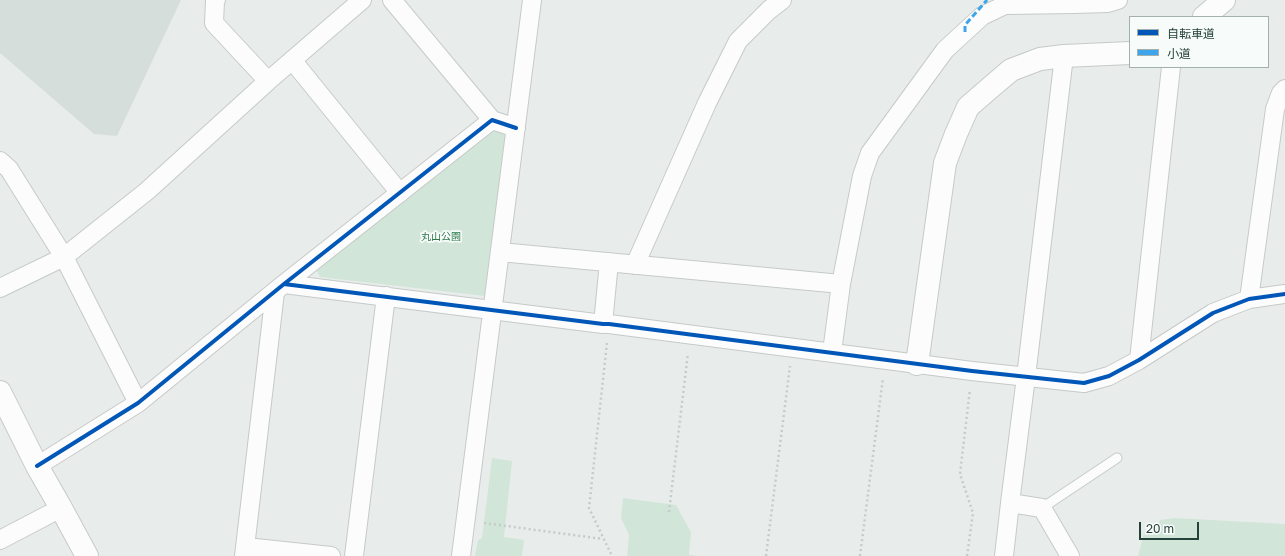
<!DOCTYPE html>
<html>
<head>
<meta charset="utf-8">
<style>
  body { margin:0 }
  #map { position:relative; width:1285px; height:556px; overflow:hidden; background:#e8edeb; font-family:"Golos Text","Noto Sans JP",sans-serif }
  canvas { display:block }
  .legend { position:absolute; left:1129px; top:16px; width:140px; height:52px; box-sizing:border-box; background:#f7fbf9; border:1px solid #a3b1ad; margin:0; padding:5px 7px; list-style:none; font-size:12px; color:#24423a }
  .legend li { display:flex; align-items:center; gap:8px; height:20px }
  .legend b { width:20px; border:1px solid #a3b1ad }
  .scale { position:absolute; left:1139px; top:522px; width:60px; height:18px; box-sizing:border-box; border:2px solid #24423a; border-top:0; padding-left:5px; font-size:12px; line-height:14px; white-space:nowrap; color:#24423a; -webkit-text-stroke:3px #f7fbf9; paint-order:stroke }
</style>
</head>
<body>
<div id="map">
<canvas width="1285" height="556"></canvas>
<ul class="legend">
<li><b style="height:5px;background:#0057b8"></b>自転車道</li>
<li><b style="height:5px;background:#3ea4ec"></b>小道</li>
</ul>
<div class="scale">20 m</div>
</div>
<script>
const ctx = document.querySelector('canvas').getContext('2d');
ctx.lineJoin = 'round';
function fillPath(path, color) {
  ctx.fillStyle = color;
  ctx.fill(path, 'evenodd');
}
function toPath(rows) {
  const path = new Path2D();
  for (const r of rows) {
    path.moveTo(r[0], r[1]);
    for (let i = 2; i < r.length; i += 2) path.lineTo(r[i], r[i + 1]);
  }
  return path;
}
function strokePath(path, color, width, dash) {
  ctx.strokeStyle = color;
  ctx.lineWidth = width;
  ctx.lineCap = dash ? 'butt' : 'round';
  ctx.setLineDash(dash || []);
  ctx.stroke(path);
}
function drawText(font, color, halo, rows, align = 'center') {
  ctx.font = font + ' "Golos Text","Noto Sans JP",sans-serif';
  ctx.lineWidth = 3.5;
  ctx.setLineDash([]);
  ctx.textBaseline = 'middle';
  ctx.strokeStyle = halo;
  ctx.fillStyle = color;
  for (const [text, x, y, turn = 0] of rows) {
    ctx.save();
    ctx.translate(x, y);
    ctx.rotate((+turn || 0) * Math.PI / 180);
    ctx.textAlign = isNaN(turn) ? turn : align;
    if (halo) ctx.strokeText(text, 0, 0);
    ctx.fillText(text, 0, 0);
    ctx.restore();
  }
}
fillPath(toPath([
  [0,0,181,0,117,136,94,134,0,53]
]), '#d6dedb');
fillPath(toPath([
  [489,131,502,132,508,140,485,296,320,277,315,267],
  [492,458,512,461,504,537,524,540,522,556,475,556,478,540,482,538],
  [623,498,676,505,691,532,689,555,698,556,627,556,629,535,621,518],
  [1175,518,1285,524,1285,556,1138,556,1144,533,1149,529,1156,529,1160,520]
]), '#d1e6d8');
const service = toPath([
  [1042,508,1117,458]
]);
const minor = toPath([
  [216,0,215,1,214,23,268,81],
  [392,0,492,120],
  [1064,56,1026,377,1010,503,1042,508,1070,556],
  [292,60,400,193],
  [0,161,9,169,64,257,138,403],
  [500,252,841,284],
  [635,265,707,103,738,41,769,10,782,0],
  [284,284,603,324,609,324,972,371,1084,383,1109,376,1139,360,1213,313,1249,299,1285,294],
  [0,288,64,257,147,191,268,81,362,0],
  [1249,299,1275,109,1281,93,1285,89],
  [603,324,609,262],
  [832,352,841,284,862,176,870,153,945,50,982,16,1005,5,1074,4,1108,3,1118,0],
  [1139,360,1171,67],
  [37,466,138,403,284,284,492,120,516,128],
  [0,540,61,508],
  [246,547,331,556],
  [244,556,275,292],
  [354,556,386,296],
  [461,556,532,0],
  [1004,556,1010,503]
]);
const tertiary = toPath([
  [1204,17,1224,0],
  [917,364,945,163,956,134,968,107,991,87,1011,70,1040,59,1064,56,1130,53],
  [0,392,37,466,61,508,87,556]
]);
strokePath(service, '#c5cac8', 11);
strokePath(minor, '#c5cac8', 20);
strokePath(tertiary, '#c5cac8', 24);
strokePath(toPath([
  [607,343,589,508,612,556],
  [669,512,688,353],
  [484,523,603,539],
  [766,556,790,366],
  [860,556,883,378],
  [967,556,973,513,960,474,970,389]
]), '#c3ccca', 2.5, [2, 3]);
strokePath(service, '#fcfcfc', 9);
strokePath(minor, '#fcfcfc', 18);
strokePath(tertiary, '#fcfcfc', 22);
strokePath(toPath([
  [965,32,965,25,987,0]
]), '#3ea4ec', 3, [6, 3]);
strokePath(toPath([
  [284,284,603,324,609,324,972,371,1084,383,1109,376,1139,360,1213,313,1249,299,1285,294],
  [37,466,138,403,284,284,492,120,516,128]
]), '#0057b8', 4);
drawText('10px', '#2d7a4b', '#f7fbf9', [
  ["丸山公園",441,237]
]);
</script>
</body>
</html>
